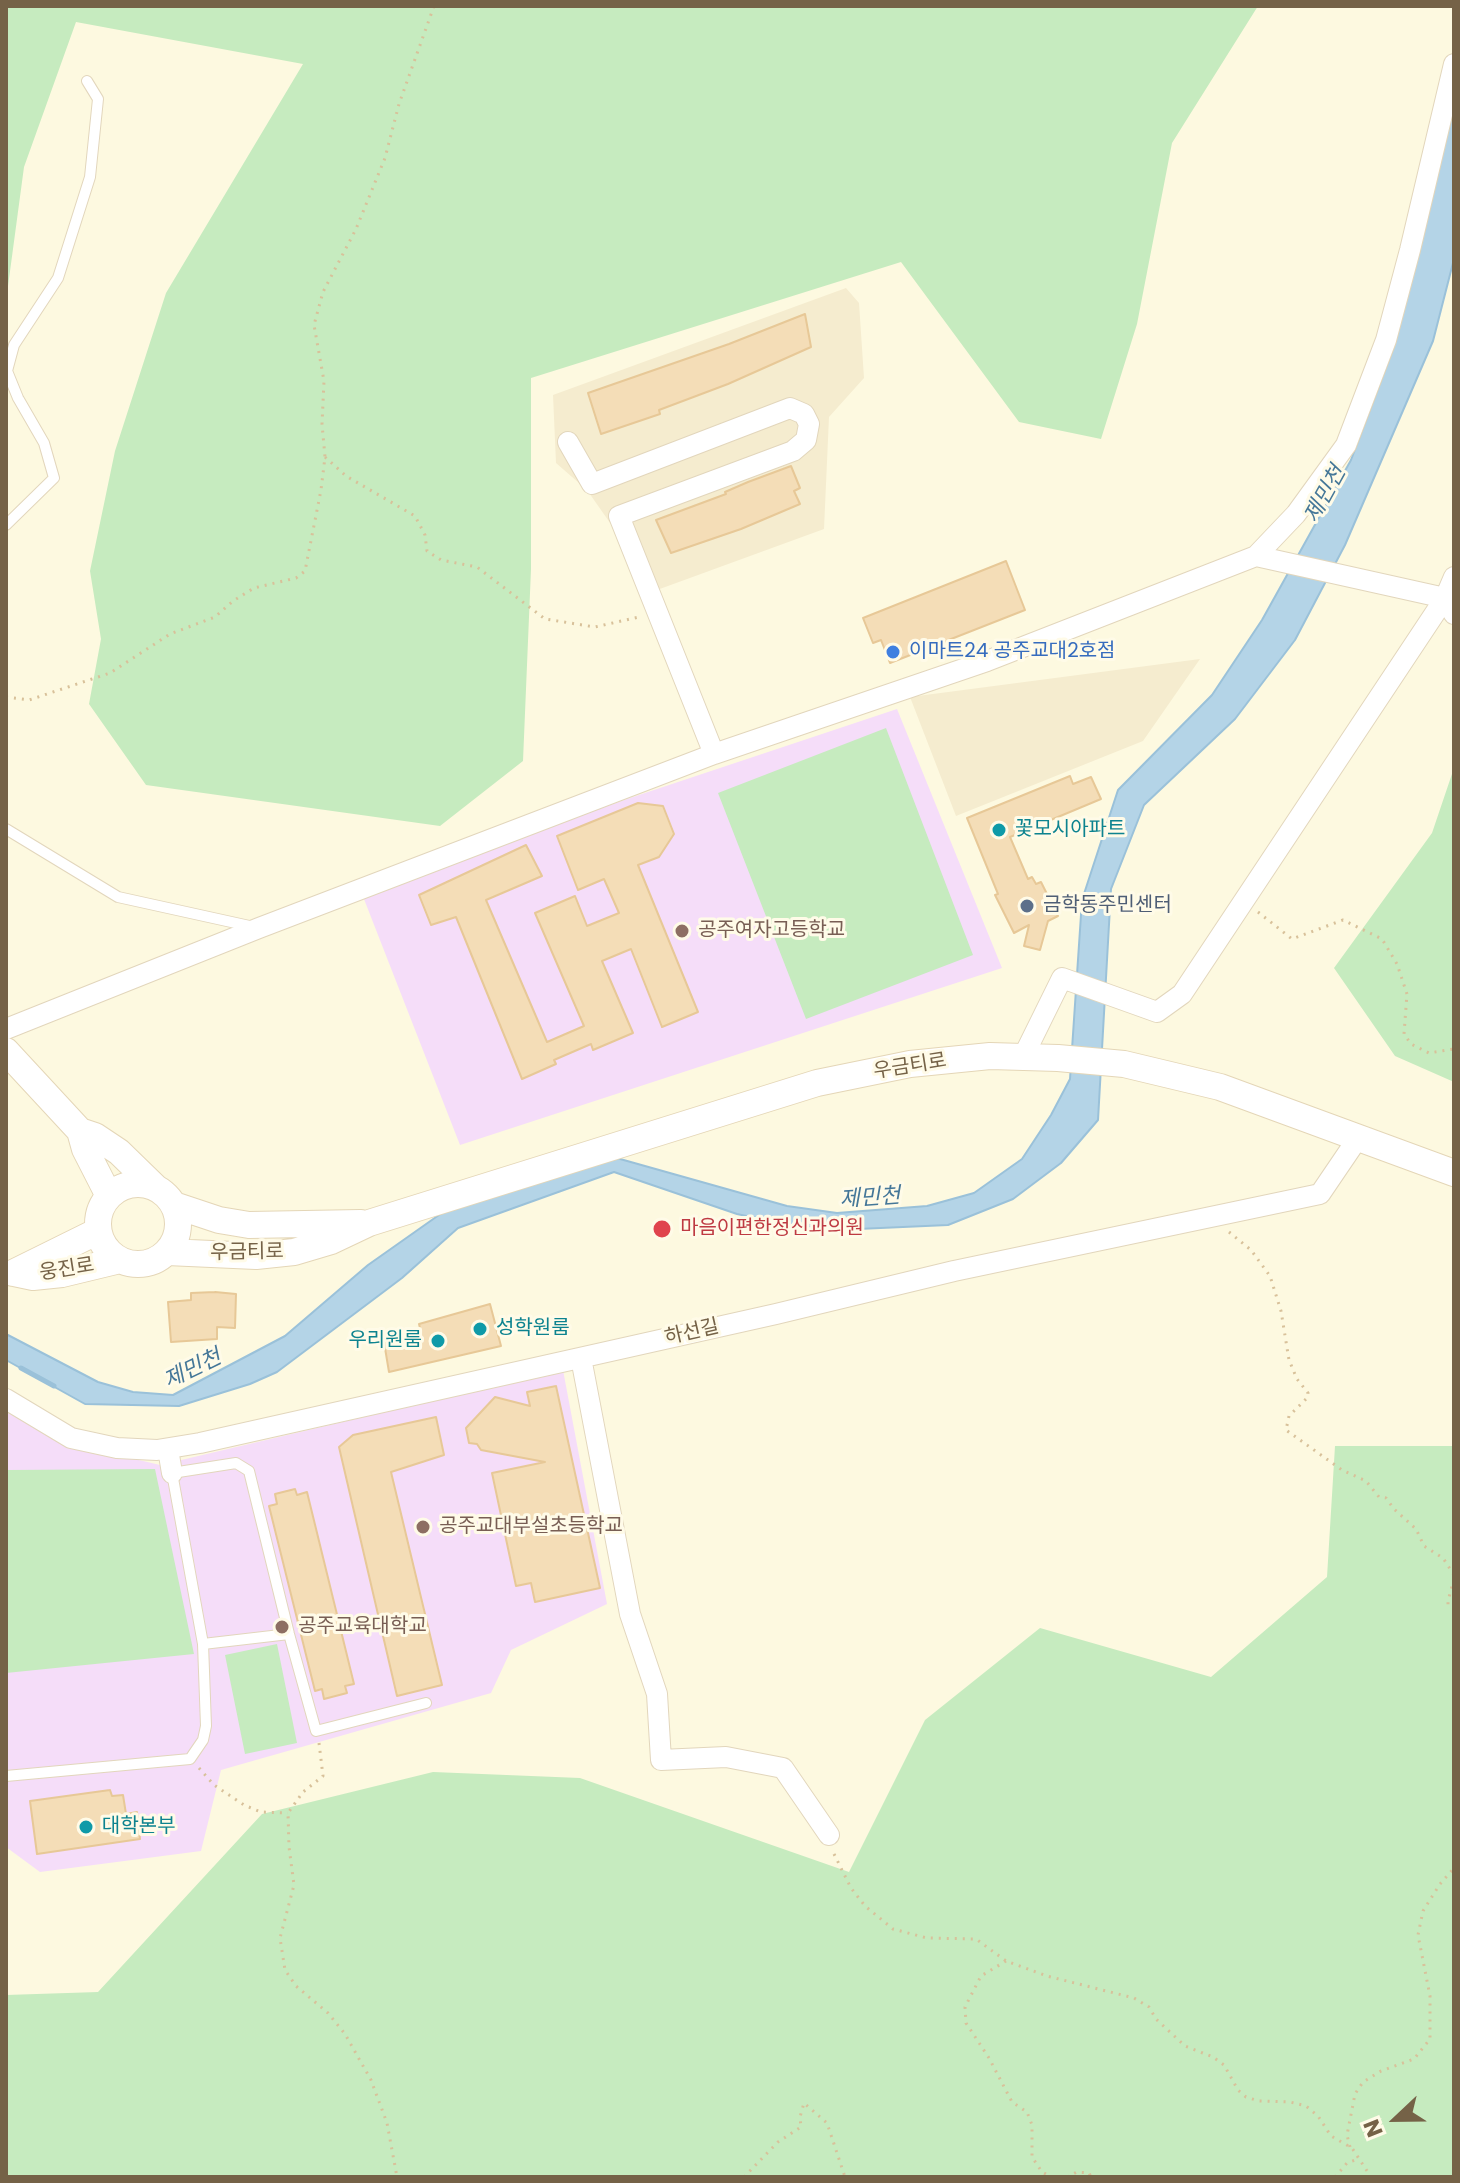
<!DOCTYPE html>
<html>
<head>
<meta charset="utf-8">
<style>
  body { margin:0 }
  #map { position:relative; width:1460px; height:2183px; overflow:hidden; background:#fdf9e0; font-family:Poppins,sans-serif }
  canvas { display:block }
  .frame { position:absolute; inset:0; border:8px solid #756247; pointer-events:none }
  .north { position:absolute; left:1356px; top:2079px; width:80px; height:80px; -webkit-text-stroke:6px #fffbe8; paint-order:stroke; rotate:248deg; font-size:22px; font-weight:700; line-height:32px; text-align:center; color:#756247 }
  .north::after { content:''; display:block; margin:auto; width:28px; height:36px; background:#756247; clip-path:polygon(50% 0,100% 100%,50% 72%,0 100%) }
</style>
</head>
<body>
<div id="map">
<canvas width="1460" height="2183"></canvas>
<div class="frame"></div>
<div class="north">N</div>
</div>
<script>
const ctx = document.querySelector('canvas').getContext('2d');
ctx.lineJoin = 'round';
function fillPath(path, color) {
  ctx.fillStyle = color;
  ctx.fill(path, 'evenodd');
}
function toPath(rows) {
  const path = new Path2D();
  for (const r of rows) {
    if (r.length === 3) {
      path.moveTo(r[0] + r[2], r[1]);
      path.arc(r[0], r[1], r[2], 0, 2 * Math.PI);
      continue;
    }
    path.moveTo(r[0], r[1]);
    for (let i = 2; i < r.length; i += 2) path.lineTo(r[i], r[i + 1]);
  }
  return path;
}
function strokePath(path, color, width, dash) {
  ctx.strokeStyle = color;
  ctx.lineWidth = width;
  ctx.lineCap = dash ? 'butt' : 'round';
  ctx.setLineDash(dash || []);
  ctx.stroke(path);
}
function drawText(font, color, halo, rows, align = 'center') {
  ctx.font = font + ' Poppins,"Noto Sans KR",sans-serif';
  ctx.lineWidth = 6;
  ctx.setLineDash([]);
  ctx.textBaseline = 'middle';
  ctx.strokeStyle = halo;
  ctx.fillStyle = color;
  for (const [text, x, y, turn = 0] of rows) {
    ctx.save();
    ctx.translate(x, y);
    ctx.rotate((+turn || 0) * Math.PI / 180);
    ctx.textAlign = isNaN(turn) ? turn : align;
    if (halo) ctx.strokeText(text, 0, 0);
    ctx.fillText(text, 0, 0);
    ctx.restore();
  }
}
fillPath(toPath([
  [846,288,859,303,864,378,829,417,824,529,657,590,587,490,556,463,553,395],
  [1200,659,1143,741,956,816,910,697]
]), '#f5eccf');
fillPath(toPath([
  [897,709,1002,968,460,1145,362,894,630,798],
  [563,1370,607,1604,511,1650,491,1693,221,1770,201,1851,40,1872,6,1847,6,1412,63,1442,160,1465]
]), '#f5ddf9');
fillPath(toPath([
  [6,6,1258,6,1172,143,1137,324,1101,439,1019,422,901,262,531,378,531,569,523,761,440,826,146,785,89,704,101,639,90,571,115,451,166,293,303,64,76,22,24,167,6,301],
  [886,728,973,955,806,1019,718,793],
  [1454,768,1454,1082,1395,1056,1334,968,1432,833],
  [1335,1446,1454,1446,1454,2177,6,2177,6,1995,98,1992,262,1814,433,1772,580,1778,849,1872,925,1720,1040,1628,1211,1677,1327,1577],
  [155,1469,194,1654,6,1673,6,1470],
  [277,1644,297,1743,245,1754,225,1655]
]), '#c6ebbf');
const water = toPath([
  [1454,105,1454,259,1433,341,1345,545,1295,640,1235,719,1144,805,1111,889,1098,1120,1061,1163,1013,1199,948,1225,858,1229,797,1227,737,1214,614,1172,458,1228,402,1278,277,1372,250,1384,179,1406,85,1404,6,1360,6,1334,98,1382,133,1392,173,1395,285,1336,368,1265,446,1210,613,1157,787,1206,837,1213,927,1206,974,1193,1022,1159,1051,1115,1070,1079,1082,900,1118,790,1212,695,1262,620,1351,460,1393,349,1454,105]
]);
fillPath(water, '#b4d4e7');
strokePath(water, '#9ac1d9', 2);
strokePath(toPath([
  [21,1368,54,1386]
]), '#9ac1d9', 5);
const building = toPath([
  [805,314,811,347,728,384,659,410,660,414,601,434,588,393,729,344,805,314],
  [791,466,800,488,794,491,800,504,741,529,671,553,656,520,726,494,725,492,748,482,791,466],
  [1006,561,1025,610,890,663,881,640,873,643,863,618,1006,561],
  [1070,776,1073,784,1091,777,1101,799,1010,837,1028,879,1032,877,1036,884,1041,882,1058,916,1048,921,1040,950,1024,946,1029,925,1014,933,995,895,998,894,967,818,1070,776],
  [638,803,663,806,674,834,659,857,638,865,698,1012,662,1027,631,949,602,961,633,1033,593,1050,591,1044,554,1060,556,1064,522,1079,456,917,431,925,419,895,526,845,542,876,486,900,547,1042,584,1026,535,913,575,896,587,926,619,913,604,879,578,890,557,836,638,803],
  [215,1292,236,1294,235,1328,217,1327,217,1339,171,1342,168,1302,191,1300,191,1293,215,1292],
  [490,1304,501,1346,389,1372,383,1336,420,1328,419,1324,490,1304],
  [556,1386,600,1588,535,1602,531,1583,516,1586,492,1473,545,1462,481,1450,477,1444,469,1443,466,1428,495,1397,530,1406,527,1392,556,1386],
  [436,1417,444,1455,391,1472,442,1685,397,1696,339,1447,353,1435,436,1417],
  [295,1489,297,1495,307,1492,354,1684,345,1686,347,1693,324,1699,322,1689,315,1691,269,1506,277,1504,275,1494,295,1489],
  [110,1790,112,1796,123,1795,126,1814,137,1812,140,1839,37,1854,30,1801,110,1790]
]);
fillPath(building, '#f4ddb7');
strokePath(building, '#e7c897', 2);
const lane = toPath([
  [6,525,54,478,44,443,18,398,7,371,14,345,58,278,90,177,98,99,87,81],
  [6,829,118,897,254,927],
  [289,1634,203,1644,172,1473,236,1463,249,1471,289,1634,316,1731,426,1703],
  [6,1776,190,1759,203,1740,206,1726,203,1644]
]);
const street = toPath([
  [568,442,592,484,790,408,804,414,809,424,806,440,793,451,619,516,714,754],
  [1256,556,1445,598,1454,614],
  [6,1029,259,928,714,754,987,661,1256,556,1296,514,1346,445,1386,340,1410,250,1454,64],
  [1022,1059,1062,978,1157,1012,1182,994,1445,598,1454,577],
  [581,1358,630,1614,657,1694,661,1760,726,1757,783,1768,829,1835],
  [6,1399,71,1438,117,1448,157,1450,200,1443,776,1314,954,1271,1320,1194,1358,1138],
  [168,1449,172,1473]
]);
const secondary = toPath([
  [6,1051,80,1131,95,1136,119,1152,156,1188],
  [80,1131,85,1149,109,1196],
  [138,1224,40],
  [174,1205,219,1220,249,1225,361,1223],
  [167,1252,256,1256,294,1252,331,1241,369,1223,817,1083,910,1064,990,1056,1058,1058,1124,1064,1220,1087,1454,1173],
  [13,1273,98,1231],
  [14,1273,33,1277,62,1274,120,1260]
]);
strokePath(lane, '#e2d6bc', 12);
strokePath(street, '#e2d6bc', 22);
strokePath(secondary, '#e4d6b7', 28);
strokePath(toPath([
  [325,457,346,476,415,516,425,535,427,551,441,560,477,567,545,619,595,627,639,617],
  [6,697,29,700,110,673,170,634,215,617,233,601,254,588,296,578,305,571,321,490,325,457,322,424,324,381,314,325,323,292,356,229,385,158,399,104,434,6],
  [1258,912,1292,939,1343,920,1382,939,1397,964,1407,994,1404,1034,1411,1044,1429,1053,1454,1049],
  [1229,1232,1251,1250,1270,1276,1281,1311,1289,1360,1297,1379,1308,1393,1307,1398,1289,1416,1286,1430,1342,1470,1366,1481,1379,1497,1386,1498,1394,1509,1416,1529,1424,1546,1443,1558,1454,1575],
  [1454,1579,1448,1601,1448,1605,1454,1608],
  [319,1743,323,1776,303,1792,288,1813,289,1847,294,1885,280,1938,285,1970,296,1986,328,2013,345,2034,371,2080,387,2123,397,2177],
  [199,1768,214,1785,244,1805,261,1812,288,1813],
  [834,1854,851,1888,865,1906,893,1929,927,1938,976,1939,1006,1961,1047,1976,1134,1998,1149,2007,1156,2019,1185,2046,1213,2057,1224,2065,1238,2090,1246,2097,1259,2101,1290,2102,1306,2106,1318,2116,1331,2136,1352,2148,1371,2177],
  [1006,1961,981,1976,965,2007,966,2023,989,2058,1012,2102,1027,2112,1032,2125,1032,2157,1042,2172,1051,2177],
  [1350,2147,1347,2135,1355,2094,1363,2082,1381,2071,1414,2059,1430,2039,1430,1996,1418,1935,1423,1911,1440,1884,1454,1868],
  [744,2177,778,2142,801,2127,800,2117,804,2103,827,2123,845,2177],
  [1067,2177,1077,2172,1089,2173,1091,2177],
  [1335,2177,1347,2163,1358,2159]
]), '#d8c19a', 3, [2, 6]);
strokePath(lane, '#fff', 10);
strokePath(street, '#fff', 20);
strokePath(secondary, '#fff', 26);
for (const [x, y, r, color] of [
  [893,652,8,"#3f7fe0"],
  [999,830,8,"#0f9aa8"],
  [1027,906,8,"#5c6f8a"],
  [682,931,8,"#8d6e63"],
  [662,1229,10,"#e0444e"],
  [480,1329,8,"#0f9aa8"],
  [438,1341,8,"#0f9aa8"],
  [423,1527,8,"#8d6e63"],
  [282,1627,8,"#8d6e63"],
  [86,1827,8,"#0f9aa8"]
]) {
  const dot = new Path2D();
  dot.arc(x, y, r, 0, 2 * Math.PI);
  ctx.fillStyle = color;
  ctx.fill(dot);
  strokePath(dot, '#fffbe8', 3);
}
drawText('20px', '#366cbe', '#fffbe8', [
  ["이마트24 공주교대2호점",909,652]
], 'left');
drawText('20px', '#0d838f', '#fffbe8', [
  ["꽃모시아파트",1015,830],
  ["성학원룸",496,1329],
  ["우리원룸",422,1341,"right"],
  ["대학본부",102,1827]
], 'left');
drawText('20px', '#4e5e75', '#fffbe8', [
  ["금학동주민센터",1043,906]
], 'left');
drawText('20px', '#785e54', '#fffbe8', [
  ["공주여자고등학교",698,931],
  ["공주교대부설초등학교",439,1527],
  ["공주교육대학교",298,1627]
], 'left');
drawText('20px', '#756247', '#fffbe8', [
  ["우금티로",910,1067,-9],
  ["우금티로",247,1253,-1],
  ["웅진로",67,1270,-9],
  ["하선길",692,1333,-13]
]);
drawText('20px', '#be3a42', '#fffbe8', [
  ["마음이편한정신과의원",680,1229]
], 'left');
drawText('italic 22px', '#457798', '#fffbe8', [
  ["제민천",1326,495,-61],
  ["제민천",870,1199,-4],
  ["제민천",193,1370,-26]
]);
</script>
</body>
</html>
